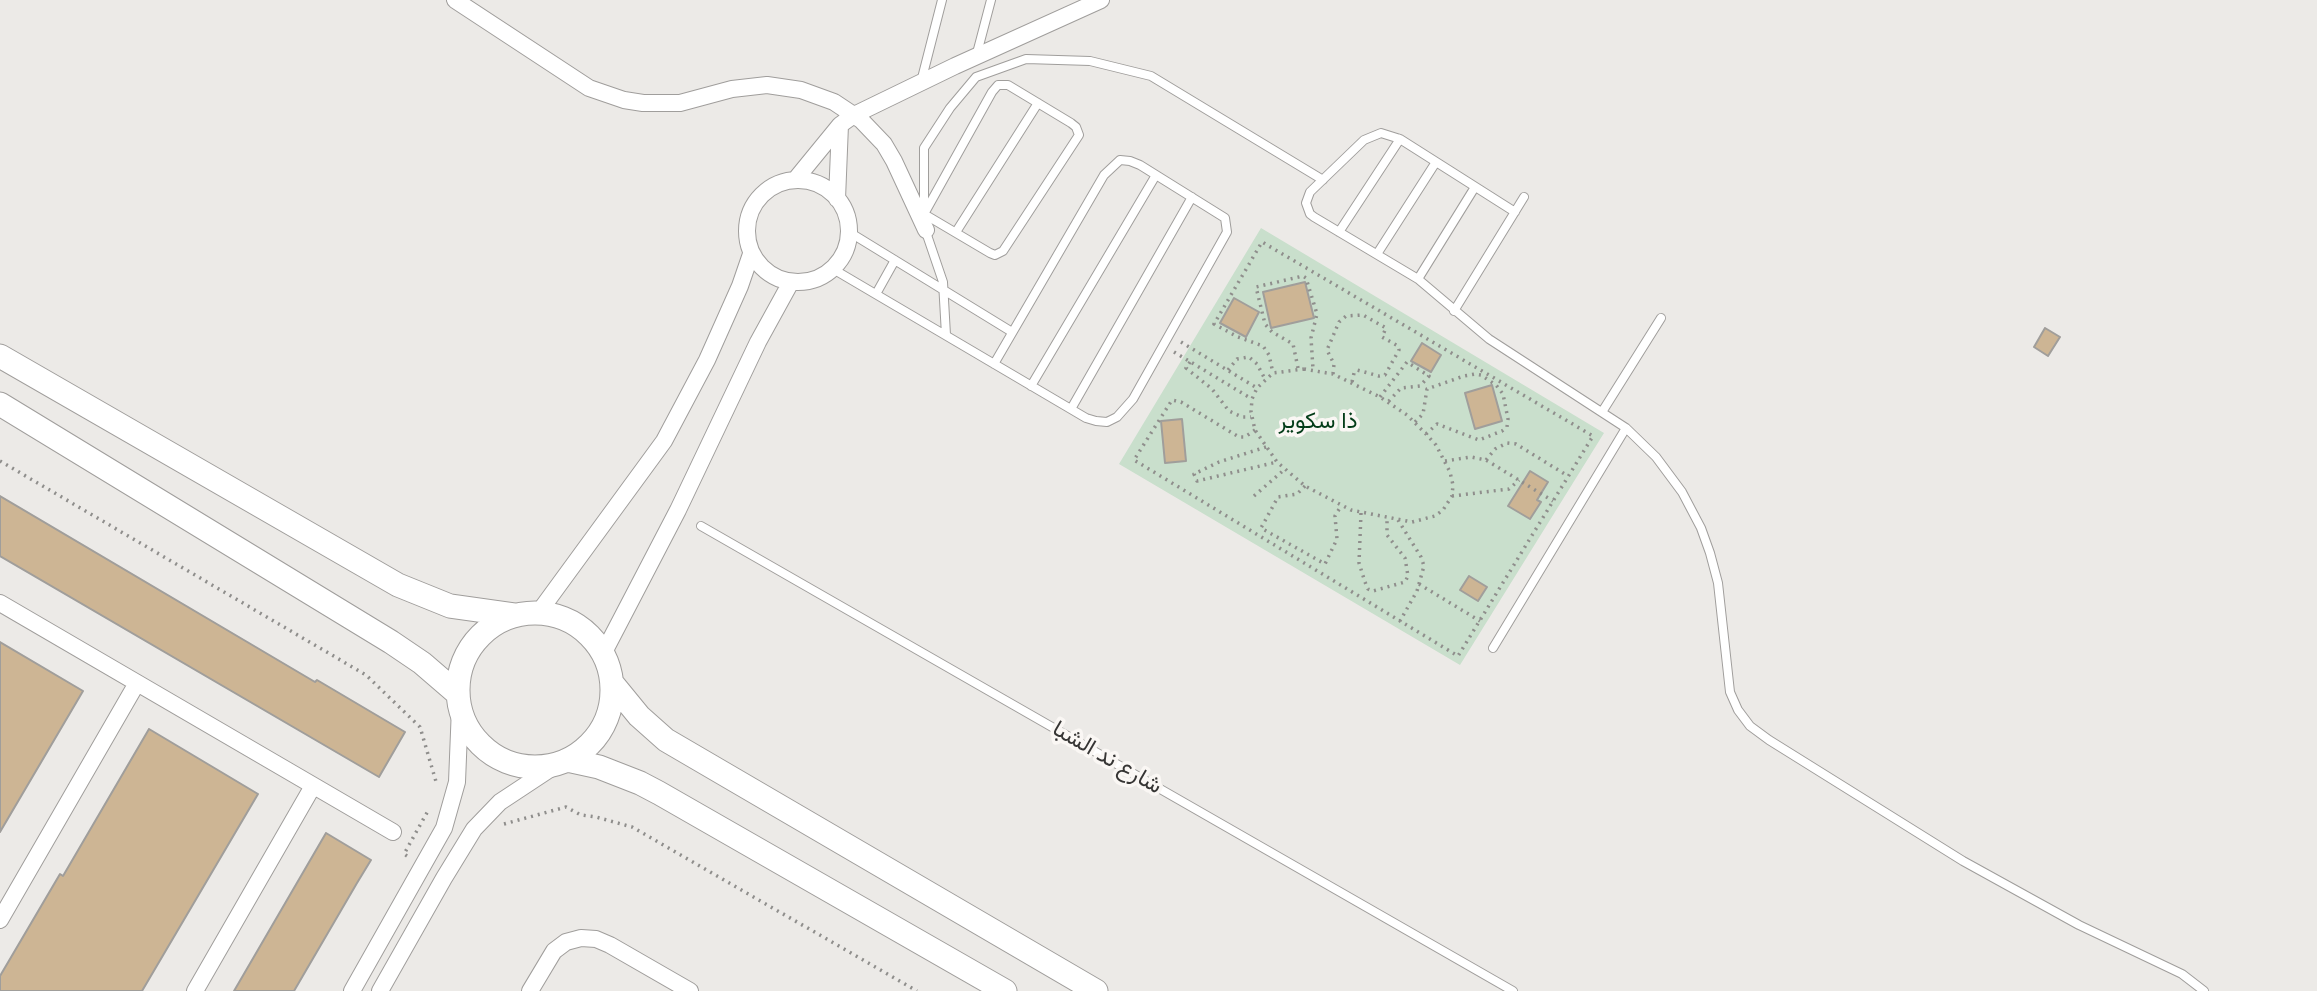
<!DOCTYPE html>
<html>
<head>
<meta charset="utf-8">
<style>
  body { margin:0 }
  canvas { display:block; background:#eceae7 }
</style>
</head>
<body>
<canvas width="2317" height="991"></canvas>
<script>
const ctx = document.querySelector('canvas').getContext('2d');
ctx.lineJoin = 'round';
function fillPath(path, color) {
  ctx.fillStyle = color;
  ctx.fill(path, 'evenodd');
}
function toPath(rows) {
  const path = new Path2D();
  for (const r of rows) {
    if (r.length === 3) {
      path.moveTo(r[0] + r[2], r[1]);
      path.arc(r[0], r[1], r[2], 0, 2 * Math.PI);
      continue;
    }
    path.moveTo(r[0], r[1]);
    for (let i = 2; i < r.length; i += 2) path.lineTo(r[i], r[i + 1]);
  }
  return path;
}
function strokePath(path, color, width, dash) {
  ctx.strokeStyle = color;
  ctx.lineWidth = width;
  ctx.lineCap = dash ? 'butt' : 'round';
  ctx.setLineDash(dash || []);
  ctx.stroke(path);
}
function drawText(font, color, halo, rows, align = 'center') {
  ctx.font = font + ' "Space Grotesk",Vazirmatn,sans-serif';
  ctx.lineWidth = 7;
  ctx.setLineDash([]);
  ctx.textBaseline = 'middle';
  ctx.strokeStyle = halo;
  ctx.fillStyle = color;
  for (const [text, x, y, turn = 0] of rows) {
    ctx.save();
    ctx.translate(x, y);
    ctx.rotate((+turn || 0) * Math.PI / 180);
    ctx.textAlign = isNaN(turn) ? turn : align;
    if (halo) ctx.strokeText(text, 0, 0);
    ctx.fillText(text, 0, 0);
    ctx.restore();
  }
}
fillPath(toPath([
  [1261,228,1604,433,1460,665,1119,464]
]), '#c9dfcc');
const building = toPath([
  [1305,282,1314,318,1271,328,1263,292,1305,282],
  [1234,298,1259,312,1246,337,1220,323,1234,298],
  [2045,328,2060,337,2048,356,2034,347,2045,328],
  [1422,343,1441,355,1431,372,1411,361,1422,343],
  [1492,385,1502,421,1475,429,1465,393,1492,385],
  [1182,419,1186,461,1165,463,1161,421,1182,419],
  [1530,471,1548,482,1537,500,1541,502,1530,519,1508,506,1530,471],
  [0,496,315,682,317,680,405,732,379,777,0,556,0,496],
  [1469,576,1487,587,1478,601,1460,590,1469,576],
  [0,642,83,691,0,832,0,642],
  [149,729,258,794,142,991,0,991,0,976,60,874,63,876,149,729],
  [326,833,371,860,357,883,294,991,234,991,326,833]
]);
fillPath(building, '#cdb594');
strokePath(building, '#a09e9b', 2);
const lane = toPath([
  [976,57,991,0],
  [921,82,942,0],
  [1515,212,1400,139,1381,133,1364,140,1310,192,1306,203,1310,214,1314,217,1418,279,1489,339,1626,428,1656,457,1682,492,1701,528,1710,553,1718,583,1730,692,1738,710,1750,726,1769,740,1963,861,2079,925,2182,974,2204,991],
  [849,232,1012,332],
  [956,232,1038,103],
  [1339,232,1400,139],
  [1377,254,1436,162],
  [833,269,1086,418,1096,421,1107,422,1117,417,1133,399,1227,232,1225,218,1140,165,1130,161,1120,160,1104,175,994,364],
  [1418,279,1475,187],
  [876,294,895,260],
  [1454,311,1524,197],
  [946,335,943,282,927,235,924,214,992,92,998,85,1008,85,1071,123,1076,127,1079,135,1003,251,995,255,990,253,924,214,924,148,950,108,976,77,1026,59,1090,61,1151,76,1323,180],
  [1031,386,1156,175],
  [1071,409,1192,197],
  [1602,412,1661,318],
  [701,526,1513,991],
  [1493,648,1626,428]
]);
const street = toPath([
  [455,0,589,88,624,100,643,103,680,103,732,89,767,85,801,90,834,102,861,120,884,144,894,161,926,230],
  [840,125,854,115,955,66,1101,0],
  [798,231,51],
  [795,180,840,125,837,199],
  [0,603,393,832],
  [539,612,664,441,707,360,740,286,751,254],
  [603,654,678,510,758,342,791,282],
  [0,920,137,683],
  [195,991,313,786],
  [352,991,444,828,457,782,460,707],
  [380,991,444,878,474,829,500,802,559,763],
  [530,991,554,951,566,942,581,938,596,939,610,945,690,991]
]);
const secondary = toPath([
  [0,356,398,585,450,606,514,615],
  [0,404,391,642,422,663,458,694],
  [535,690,77],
  [612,683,639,716,666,740,1096,991],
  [567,760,599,767,640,783,659,793,1005,991]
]);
strokePath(lane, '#a09e9c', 10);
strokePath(street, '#a09e9c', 18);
strokePath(secondary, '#a09e9c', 25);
strokePath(toPath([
  [1181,342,1257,388],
  [1174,352,1252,399],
  [1190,362,1186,368,1212,389,1229,411,1242,417,1251,417],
  [1298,368,1293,344,1272,332,1265,324,1256,287,1303,276,1306,278,1317,314,1311,338,1313,369],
  [1304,369,1333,374,1380,397,1407,415,1426,434,1436,445,1450,472,1453,485,1452,496,1443,510,1435,516,1412,522,1351,510,1305,486,1277,462,1255,430,1251,412,1252,399,1257,388,1273,373,1304,369],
  [1228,370,1237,359,1249,357,1257,364,1265,379],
  [1333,374,1334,364,1327,350,1339,322,1346,316,1363,315,1386,328,1382,337,1398,346,1399,350,1385,375,1379,376,1357,370,1354,373,1352,382],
  [1380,397,1407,362,1429,376,1420,386,1401,388,1388,402],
  [1415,422,1423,414,1427,389,1464,376,1475,374,1481,375,1496,385,1503,394,1508,419,1507,427,1502,431,1479,440,1437,424,1426,434],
  [1255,430,1245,437,1239,437,1181,402,1172,400,1134,460,1458,656,1593,436,1262,242,1214,324,1238,337,1263,346,1269,355,1273,373],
  [1266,447,1219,462,1194,474,1197,481,1277,462],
  [1486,460,1495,449,1507,443,1516,444,1568,476],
  [0,461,366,675,420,727,437,785],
  [1445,461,1471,457,1486,460,1553,501],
  [1305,486,1297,494,1278,497,1261,528,1325,564,1337,539,1335,516,1341,506],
  [1254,496,1285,469],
  [1452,496,1509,489,1519,480],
  [1361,513,1359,563,1365,582,1368,589,1373,591,1405,582,1408,576,1405,558,1387,535,1387,519],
  [1398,520,1421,557,1424,566,1417,591,1400,621],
  [1419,584,1480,621],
  [504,824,566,807,581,815,596,817,632,827,917,991],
  [407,856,404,854,429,809]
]), '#8f8e8c', 3.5, [2, 5]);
strokePath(lane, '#fff', 8);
strokePath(street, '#fff', 16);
strokePath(secondary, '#fff', 23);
drawText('23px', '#033c18', '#faf7f4', [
  ["ذا سكوير",1318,422]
]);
drawText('23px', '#363534', '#faf7f4', [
  ["شارع ند الشبا",1107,758,30]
]);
</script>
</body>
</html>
